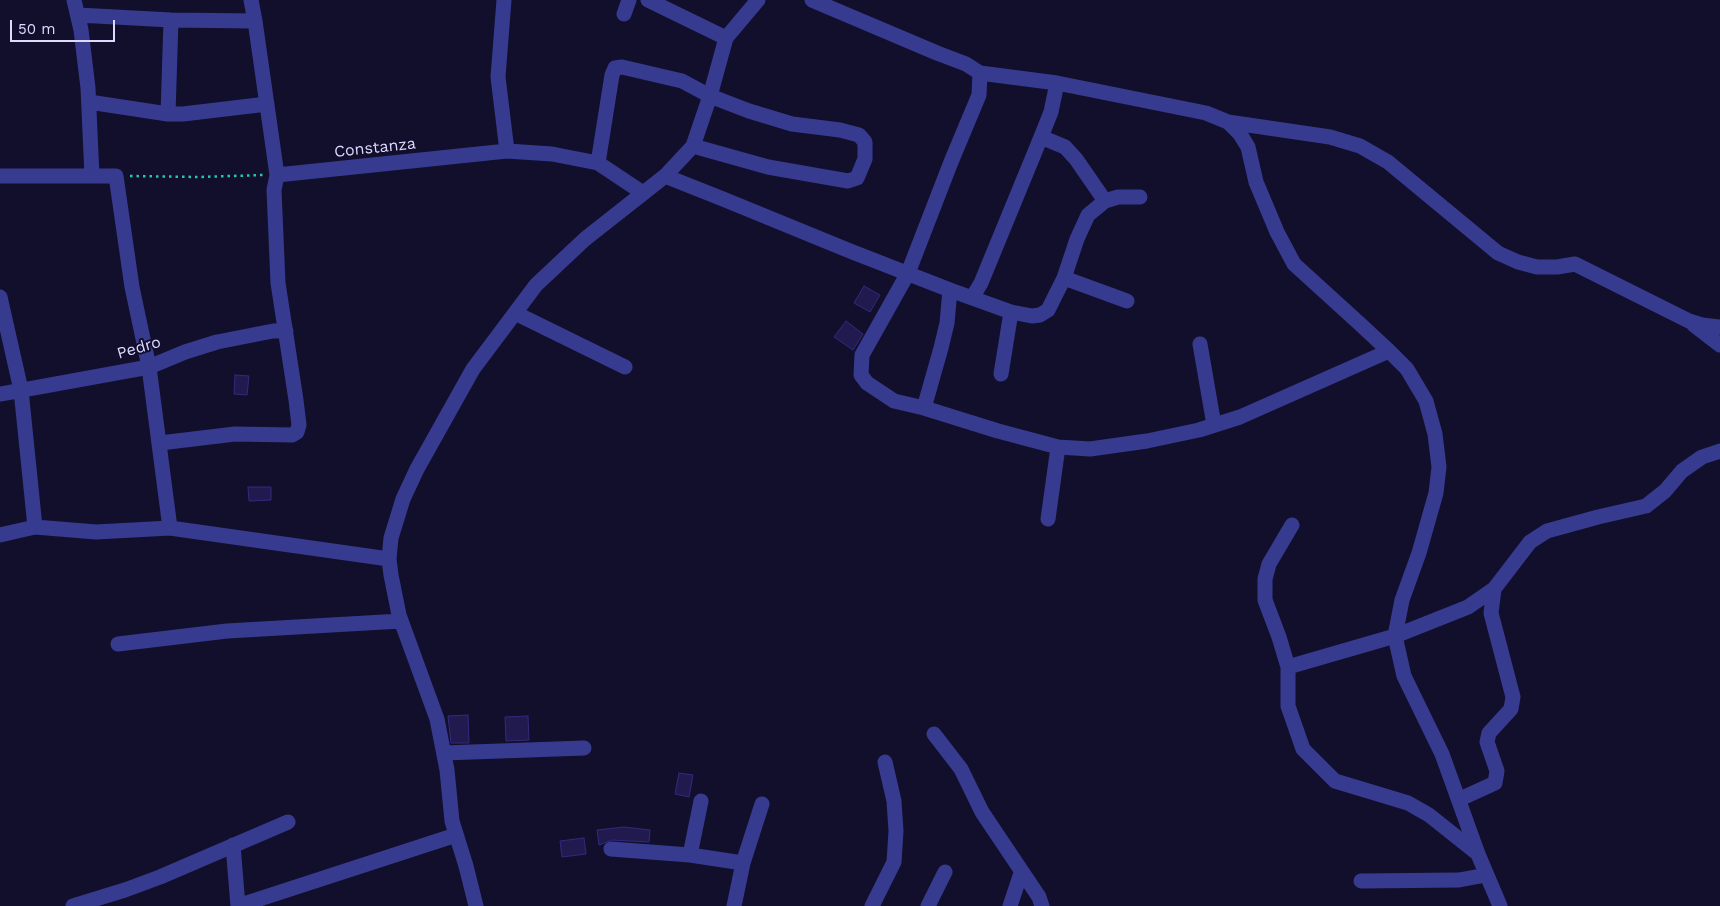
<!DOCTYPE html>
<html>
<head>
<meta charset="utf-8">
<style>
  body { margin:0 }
  #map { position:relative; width:1720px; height:906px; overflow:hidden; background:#120f2d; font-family:"Work Sans",sans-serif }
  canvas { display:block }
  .scale { position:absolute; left:10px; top:20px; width:105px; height:22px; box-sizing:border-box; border:2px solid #dcdbff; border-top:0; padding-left:6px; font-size:15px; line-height:18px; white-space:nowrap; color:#dcdbff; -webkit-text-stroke:4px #120f2d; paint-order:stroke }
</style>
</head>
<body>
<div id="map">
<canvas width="1720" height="906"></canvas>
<div class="scale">50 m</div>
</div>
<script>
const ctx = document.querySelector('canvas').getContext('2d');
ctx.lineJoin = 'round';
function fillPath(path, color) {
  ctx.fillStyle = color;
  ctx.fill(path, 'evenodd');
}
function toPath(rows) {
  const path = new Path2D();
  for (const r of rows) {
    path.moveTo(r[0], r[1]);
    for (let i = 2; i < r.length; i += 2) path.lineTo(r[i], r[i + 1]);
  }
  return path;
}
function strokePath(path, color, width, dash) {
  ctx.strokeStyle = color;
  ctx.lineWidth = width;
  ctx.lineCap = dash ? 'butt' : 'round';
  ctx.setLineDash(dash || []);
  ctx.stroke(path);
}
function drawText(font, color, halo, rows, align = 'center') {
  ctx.font = font + ' "Work Sans",sans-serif';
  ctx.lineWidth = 4;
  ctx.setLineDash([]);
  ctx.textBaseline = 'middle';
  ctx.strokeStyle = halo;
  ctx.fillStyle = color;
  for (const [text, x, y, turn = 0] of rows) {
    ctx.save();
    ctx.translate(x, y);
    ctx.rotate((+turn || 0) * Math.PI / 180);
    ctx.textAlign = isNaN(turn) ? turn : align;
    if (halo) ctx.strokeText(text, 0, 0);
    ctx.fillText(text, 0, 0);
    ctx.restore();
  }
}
const building = toPath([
  [864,286,880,295,870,312,854,303,864,286],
  [846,321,863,334,853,350,834,337,846,321],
  [235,375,249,376,247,395,234,394,235,375],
  [248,487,271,487,271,500,249,501,248,487],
  [468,715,469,743,451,743,448,716,468,715],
  [528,716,529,740,506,741,505,717,528,716],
  [679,773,693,775,689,797,675,794,679,773],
  [624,827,650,830,649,842,612,840,599,845,597,830,624,827],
  [584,838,586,854,562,857,560,841,584,838]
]);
fillPath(building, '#201a4f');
strokePath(building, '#332a7d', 1);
strokePath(toPath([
  [130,176,198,177,264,175]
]), '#26c8b0', 2.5, [2.5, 4]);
strokePath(toPath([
  [74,0,81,30,88,88,92,176],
  [251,0,255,21,277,175,507,151,552,154,598,163,643,193],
  [504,0,498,77,507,151],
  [648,0,726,38],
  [812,0,937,53,966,64,980,73,1057,83,1051,112,1041,137,981,283,972,298],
  [624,14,629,0],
  [78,15,171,20,255,21],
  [980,73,979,95,951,162,908,273,862,355,861,375,867,383,894,401,924,408,998,431,1058,447,1090,449,1147,441,1199,430,1240,417,1389,351,1407,369,1426,401,1435,434,1439,467,1436,493,1419,553,1402,600,1395,636,1404,676,1442,754,1478,854,1500,906],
  [1057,83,1206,113,1228,122,1240,134,1248,147,1256,182,1277,232,1294,264,1360,324,1389,351],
  [89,102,168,114,183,114,267,104],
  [168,114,171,20],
  [1228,122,1330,137,1360,146,1388,162,1498,253,1518,262,1537,267,1557,267,1575,264,1689,321,1702,325,1720,327],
  [1041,137,1065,147,1076,159,1105,201],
  [598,163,612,75,615,68,622,67,682,81,710,96,749,111,792,124,840,130,859,135,865,142,865,159,857,178,848,181,768,167,693,146],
  [0,176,116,176,132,287,149,367,170,528],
  [665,176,723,199,850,251,950,290],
  [1064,278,1127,301],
  [0,297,21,390,35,527],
  [515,313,625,367],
  [1694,325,1720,345],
  [1200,344,1214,425],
  [1001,374,1011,312],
  [0,394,149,367,185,352,217,342,273,331,286,331],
  [924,408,941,348,947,323,950,290,1011,312,1032,316,1040,315,1048,310,1064,278,1077,239,1088,215,1105,201,1118,197,1140,197],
  [160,443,235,434,292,435,297,432,299,425,296,400,278,283,274,190,277,175],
  [1048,519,1058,447],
  [1292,525,1269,564,1265,579,1265,600,1279,637,1288,667,1288,706,1303,749,1335,781,1408,803,1429,815,1478,854],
  [0,535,35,527,96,532,170,528,389,559],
  [118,644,227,631,401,621],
  [1288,667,1395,636,1468,607,1494,589,1530,542,1547,531,1598,517,1646,506,1665,491,1682,471,1702,457,1720,451],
  [934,734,961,769,982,812,1039,897,1042,906],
  [444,753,584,748],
  [1460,799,1495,783,1497,771,1487,742,1489,733,1511,709,1513,697,1491,613,1494,589],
  [233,845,238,906],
  [611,849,690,855,743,863],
  [690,855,701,801],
  [1361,881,1459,880,1486,875],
  [73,906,125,890,160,877,288,822],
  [238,906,456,835],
  [476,906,466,866,452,821,447,770,437,719,399,615,391,575,389,559,391,538,403,499,417,469,473,369,536,285,585,239,665,176,693,146,710,96,726,38,758,0],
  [734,906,743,863,762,804],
  [872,906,894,862,896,831,894,801,885,762],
  [928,906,945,872],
  [1010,906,1021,873]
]), '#373b8f', 15);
drawText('16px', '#dcdbff', '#120f2d', [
  ["Constanza",375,148,-6],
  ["Pedro",139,348,-16]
]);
</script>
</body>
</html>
